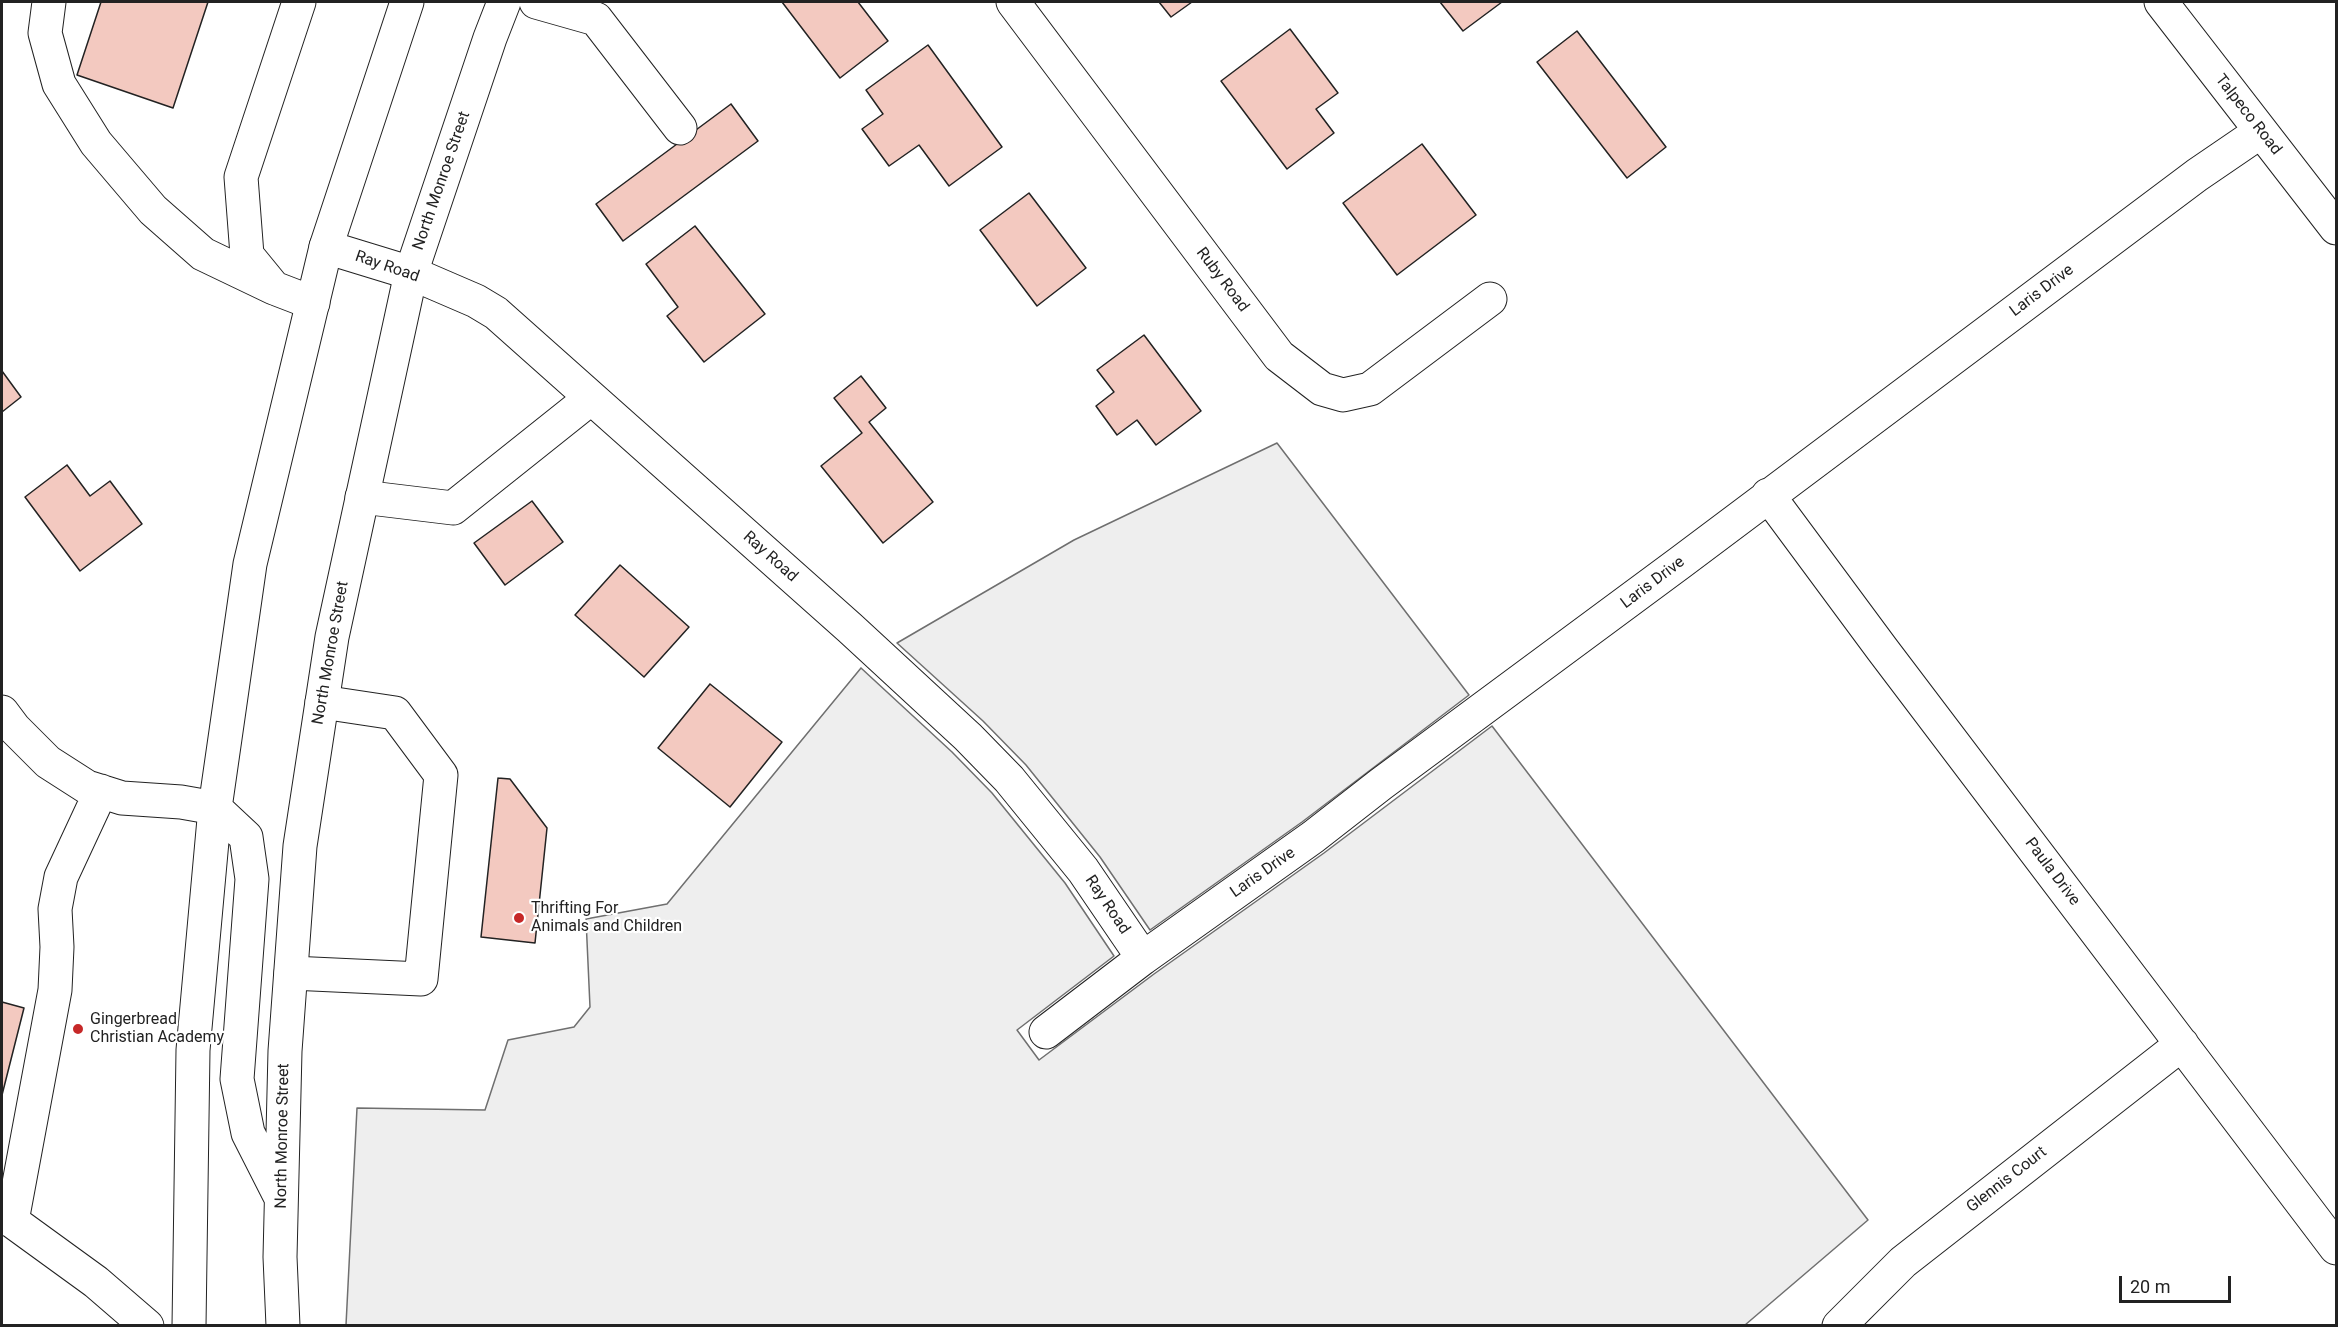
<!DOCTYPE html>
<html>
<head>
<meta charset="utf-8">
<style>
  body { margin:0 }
  #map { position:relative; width:2338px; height:1327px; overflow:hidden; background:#fff; font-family:Roboto,sans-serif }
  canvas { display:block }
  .frame { position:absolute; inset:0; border:3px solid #222; pointer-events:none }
  .scale { position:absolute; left:2119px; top:1276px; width:112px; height:27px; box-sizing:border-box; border:3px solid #222; border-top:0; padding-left:8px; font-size:18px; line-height:21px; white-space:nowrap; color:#222; -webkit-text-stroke:4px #fff; paint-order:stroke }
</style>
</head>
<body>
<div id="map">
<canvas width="2338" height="1327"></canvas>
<div class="frame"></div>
<div class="scale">20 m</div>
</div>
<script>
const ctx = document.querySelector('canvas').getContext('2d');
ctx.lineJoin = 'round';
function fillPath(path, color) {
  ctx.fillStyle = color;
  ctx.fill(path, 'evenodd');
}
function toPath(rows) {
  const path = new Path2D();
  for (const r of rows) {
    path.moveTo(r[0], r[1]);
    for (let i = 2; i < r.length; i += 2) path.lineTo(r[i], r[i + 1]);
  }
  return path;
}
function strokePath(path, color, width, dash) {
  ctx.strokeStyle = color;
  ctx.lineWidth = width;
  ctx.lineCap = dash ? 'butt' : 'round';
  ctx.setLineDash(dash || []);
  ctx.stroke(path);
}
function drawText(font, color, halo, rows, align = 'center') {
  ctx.font = font + ' Roboto,sans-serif';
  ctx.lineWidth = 4.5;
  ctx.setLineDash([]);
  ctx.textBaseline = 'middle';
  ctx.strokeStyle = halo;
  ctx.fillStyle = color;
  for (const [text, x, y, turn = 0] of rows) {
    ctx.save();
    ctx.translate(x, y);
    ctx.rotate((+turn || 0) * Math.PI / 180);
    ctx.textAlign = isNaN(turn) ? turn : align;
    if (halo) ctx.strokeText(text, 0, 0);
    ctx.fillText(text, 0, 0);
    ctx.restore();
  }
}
const green = toPath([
  [1277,443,1469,695,1302,822,1150,930,1100,857,1026,765,983,721,897,643,1074,540,1277,443],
  [861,668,952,752,992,793,1065,883,1114,956,1017,1030,1039,1060,1154,974,1324,853,1492,726,1868,1220,1745,1325,346,1325,357,1108,485,1110,508,1040,574,1027,590,1007,586,919,667,904,861,668]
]);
fillPath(green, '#eee');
strokePath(green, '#6f6f6f', 1.5);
const building = toPath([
  [101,2,208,2,173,108,77,75,101,2],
  [782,2,858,2,888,41,840,78,782,2],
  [1159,2,1192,2,1171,17,1159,2],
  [1440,2,1502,2,1463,31,1440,2],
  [1290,29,1338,93,1316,109,1334,133,1287,169,1221,81,1290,29],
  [1577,31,1666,147,1627,178,1537,62,1577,31],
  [928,45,1002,147,949,186,919,145,889,166,862,129,883,114,866,90,928,45],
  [731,104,758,141,623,241,596,204,731,104],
  [1422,144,1476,215,1397,275,1343,203,1422,144],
  [1029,193,1086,268,1037,306,980,230,1029,193],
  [695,226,765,314,704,362,667,316,678,307,646,264,695,226],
  [1144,335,1201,411,1156,445,1137,420,1117,435,1096,406,1114,392,1097,370,1144,335],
  [2,371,21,397,2,412,2,371],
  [861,376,886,408,869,422,933,502,883,543,821,466,862,433,834,398,861,376],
  [67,465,90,496,110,481,142,524,80,571,25,497,67,465],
  [532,501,563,542,505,585,474,543,532,501],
  [620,565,689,627,644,677,575,615,620,565],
  [710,684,782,742,730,807,658,748,710,684],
  [498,778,510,779,547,828,535,943,481,937,498,778],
  [2,1002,24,1008,2,1095,2,1002]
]);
fillPath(building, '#f3c9c0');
strokePath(building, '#222', 1.5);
const minor = toPath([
  [49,2,45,33,59,84,96,143,153,210,203,254,274,288],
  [299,2,241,177,247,255,274,288,313,303],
  [536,2,596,19,680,128],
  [1013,2,1279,356,1322,389,1343,395,1370,389,1490,299],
  [2161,2,2336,228],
  [326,247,411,273,476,301,496,313,850,628,968,737,1009,779,1083,870,1143,958],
  [1768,495,1882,649,2336,1248],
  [362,497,453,508,591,398],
  [2,712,14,728,48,762,87,787,122,798,181,802,215,808],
  [291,973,421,979,441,775,395,713,322,702],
  [1046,1032,1143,958,1313,837,1381,784,1681,562,2197,175,2260,132],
  [2,1217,12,1221,96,1282,147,1326],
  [12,1221,55,990,57,947,55,909,61,877,101,791],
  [1839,1326,1903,1262,2182,1044]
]);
const highway = toPath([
  [215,808,246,837,252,879,237,1079,248,1133,280,1196],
  [189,1326,193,1050,215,808,250,564,326,247,407,2],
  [283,1326,280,1257,285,1051,300,846,332,637,411,273,490,38,504,2]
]);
strokePath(minor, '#222', 35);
strokePath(highway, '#222', 35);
strokePath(minor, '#fff', 33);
strokePath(highway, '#fff', 33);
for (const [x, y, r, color] of [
  [519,918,6,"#c62828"],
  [78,1029,6,"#c62828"]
]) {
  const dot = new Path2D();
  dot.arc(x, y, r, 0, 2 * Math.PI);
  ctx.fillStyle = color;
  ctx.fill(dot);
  strokePath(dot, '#fff', 2);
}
drawText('16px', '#222', '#fff', [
  ["Talpeco Road",2248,115,52],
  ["North Monroe Street",442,181,-71],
  ["Ray Road",387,267,19],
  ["Ruby Road",1222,280,53],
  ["Laris Drive",2042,291,-37],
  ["Ray Road",770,557,42],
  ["Laris Drive",1653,583,-37],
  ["North Monroe Street",331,653,-80],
  ["Paula Drive",2052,872,53],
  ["Laris Drive",1263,873,-35],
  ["Ray Road",1107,905,56],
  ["North Monroe Street",283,1136,-89],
  ["Glennis Court",2007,1180,-38]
]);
drawText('16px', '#222', '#fff', [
  ["Thrifting For",531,909],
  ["Animals and Children",531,927],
  ["Gingerbread",90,1020],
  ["Christian Academy",90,1038]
], 'left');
</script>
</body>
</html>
